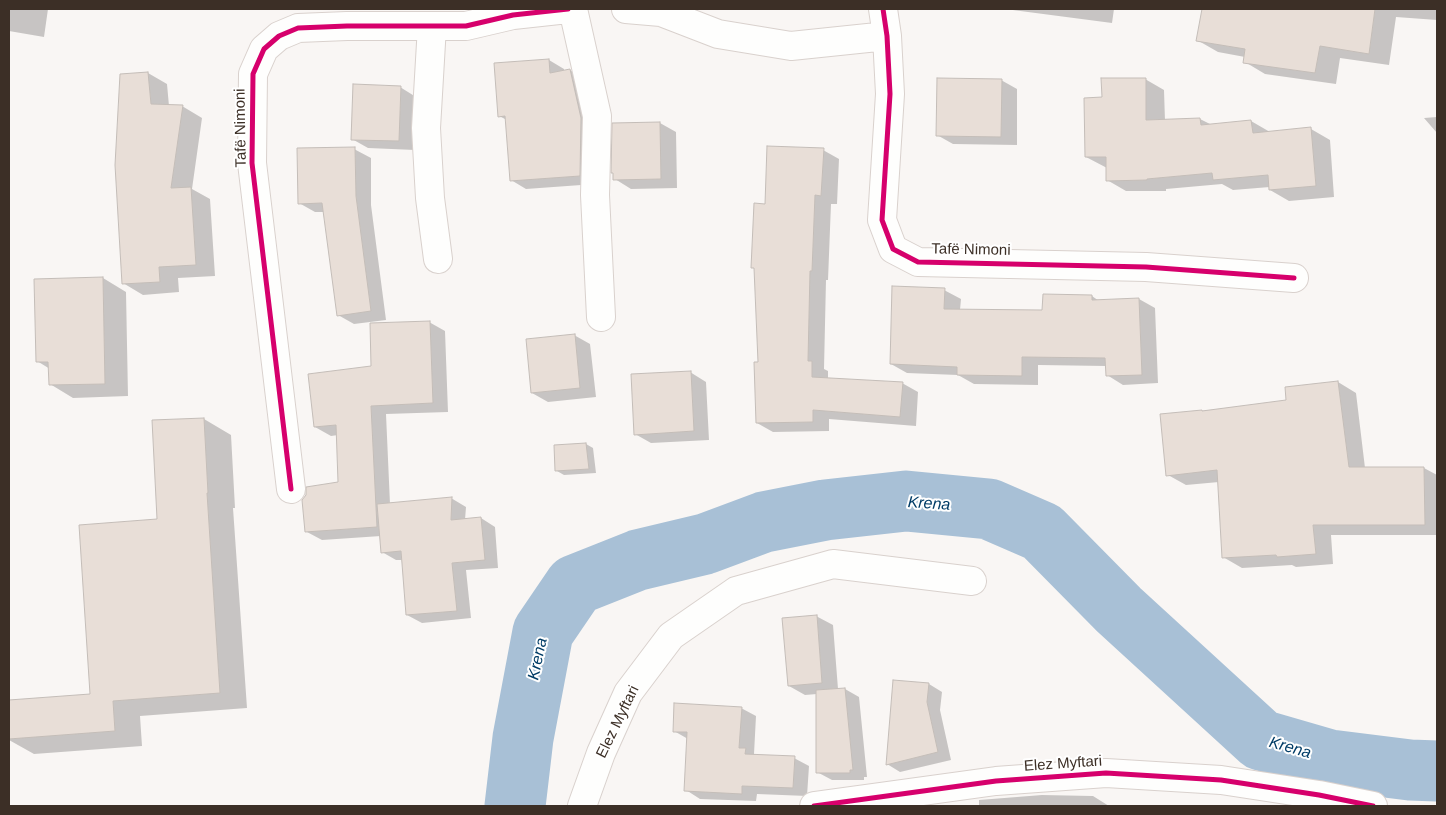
<!DOCTYPE html>
<html>
<head>
<meta charset="utf-8">
<style>
  body { margin:0 }
  #map { position:relative; width:1446px; height:815px; overflow:hidden; background:#f9f6f4; font-family:Arial,sans-serif }
  canvas { display:block }
  .frame { position:absolute; inset:0; border:10px solid #3c2f26; pointer-events:none }
</style>
</head>
<body>
<div id="map">
<canvas width="1446" height="815"></canvas>
<div class="frame"></div>
</div>
<script>
const ctx = document.querySelector('canvas').getContext('2d');
ctx.lineJoin = 'round';
function fillPath(path, color) {
  ctx.fillStyle = color;
  ctx.fill(path, 'evenodd');
}
function toPath(rows) {
  const path = new Path2D();
  for (const r of rows) {
    path.moveTo(r[0], r[1]);
    for (let i = 2; i < r.length; i += 2) path.lineTo(r[i], r[i + 1]);
  }
  return path;
}
function strokePath(path, color, width, dash) {
  ctx.strokeStyle = color;
  ctx.lineWidth = width;
  ctx.lineCap = dash ? 'butt' : 'round';
  ctx.setLineDash(dash || []);
  ctx.stroke(path);
}
function drawText(font, color, halo, rows, align = 'center') {
  ctx.font = font + ' Arial,sans-serif';
  ctx.lineWidth = 4;
  ctx.setLineDash([]);
  ctx.textBaseline = 'middle';
  ctx.strokeStyle = halo;
  ctx.fillStyle = color;
  for (const [text, x, y, turn = 0] of rows) {
    ctx.save();
    ctx.translate(x, y);
    ctx.rotate((+turn || 0) * Math.PI / 180);
    ctx.textAlign = isNaN(turn) ? turn : align;
    if (halo) ctx.strokeText(text, 0, 0);
    ctx.fillText(text, 0, 0);
    ctx.restore();
  }
}
fillPath(toPath([
  [9,9,48,9,44,37,9,31],
  [1005,9,1114,9,1112,23],
  [1203,9,1437,9,1437,20,1396,17,1389,65,1340,58,1336,84,1265,74,1245,62,1245,57,1218,52,1197,40],
  [549,60,564,69,564,71,570,70,585,79,595,184,526,189,511,180,507,120,499,116,495,64],
  [148,73,167,84,169,106,182,106,202,118,192,189,210,199,215,276,178,278,179,292,143,295,123,283],
  [1145,79,1164,90,1165,121,1200,119,1212,125,1251,121,1270,132,1311,129,1330,140,1334,197,1289,201,1270,190,1270,187,1233,190,1222,184,1166,189,1166,191,1126,191,1107,180,1107,168,1086,157,1103,99],
  [1001,80,1017,89,1017,145,953,144,937,135],
  [400,87,416,97,415,150,368,148,352,139],
  [1437,117,1437,133,1424,118],
  [660,123,676,132,677,188,631,189,615,179],
  [354,149,371,158,371,205,386,320,354,324,338,315,325,212,315,212,299,203],
  [823,150,839,159,837,204,831,204,828,280,826,280,824,369,828,371,828,379,902,383,918,392,916,426,829,419,829,431,773,432,757,423,759,363,755,269,752,267,766,205],
  [103,278,126,292,128,396,73,398,50,384,50,369,37,361],
  [944,290,961,299,960,310,1044,311,1044,295,1092,296,1099,301,1139,299,1155,308,1158,383,1123,385,1107,375,1106,366,1038,365,1038,385,974,384,958,375,907,373,891,364],
  [429,322,445,331,448,412,386,414,390,504,451,498,466,507,465,520,481,518,495,527,498,568,466,570,471,618,422,623,407,615,403,560,396,560,382,552,381,536,322,540,307,532,339,484,338,435,331,436,315,427,373,367],
  [574,335,590,344,596,397,548,402,532,393],
  [690,372,706,382,709,440,651,443,635,434],
  [1338,382,1356,393,1365,468,1424,468,1437,475,1437,535,1331,535,1333,564,1296,567,1292,565,1242,568,1223,557,1219,482,1186,485,1168,475,1202,411,1288,401],
  [204,419,231,435,235,508,233,508,247,708,140,716,142,746,34,754,9,740,9,702,92,695,158,520],
  [586,444,593,448,596,473,564,475,557,471],
  [816,616,833,625,838,689,845,689,859,697,867,777,864,777,864,780,832,780,817,772,817,694,805,695,789,686],
  [929,684,942,692,940,710,951,760,900,772,887,764],
  [741,708,756,716,754,754,758,756,794,758,809,766,807,796,757,794,756,801,700,799,686,790,688,739,674,731],
  [1042,795,1093,796,1109,806,979,806,979,800]
]), '#0003');
strokePath(toPath([
  [515,806,523,738,543,632,575,585,638,560,705,544,764,522,825,510,906,501,989,509,1042,532,1119,610,1261,740,1330,760,1410,770,1437,771]
]), '#a8c0d6', 61);
const building = toPath([
  [1202,9,1375,9,1369,54,1320,46,1315,73,1243,63,1245,49,1196,41,1202,9],
  [549,59,550,73,570,69,581,118,580,176,510,181,505,116,498,117,494,63,549,59],
  [148,72,151,104,183,105,171,188,191,187,196,265,159,267,160,282,122,284,115,165,120,74,148,72],
  [937,78,1002,79,1001,137,936,136,937,78],
  [1101,78,1146,78,1146,120,1200,118,1201,125,1251,120,1253,133,1311,127,1316,186,1269,190,1268,175,1213,180,1212,173,1147,179,1147,180,1106,181,1106,157,1085,157,1084,98,1102,97,1101,78],
  [353,84,401,86,399,141,351,140,353,84],
  [660,122,661,179,613,180,613,173,611,173,612,123,660,122],
  [767,146,824,148,821,196,815,195,812,271,810,271,808,361,812,361,812,377,903,382,900,417,813,410,813,422,756,423,754,362,758,362,754,268,751,268,754,203,765,204,767,146],
  [355,147,356,196,371,311,337,316,322,203,298,204,297,148,355,147],
  [103,277,105,384,49,385,48,362,36,362,34,279,103,277],
  [892,286,945,288,944,309,1042,310,1043,294,1092,295,1092,300,1139,298,1142,375,1106,376,1105,358,1022,357,1022,376,957,375,957,367,890,364,892,286],
  [430,321,433,403,371,406,377,527,305,532,302,500,306,495,306,487,338,482,336,425,314,427,308,374,371,366,370,323,430,321],
  [575,334,580,388,531,393,526,339,575,334],
  [691,371,694,431,634,435,631,374,691,371],
  [1338,381,1349,467,1424,467,1425,525,1313,525,1316,554,1277,557,1276,555,1222,558,1217,470,1166,476,1160,414,1202,410,1202,411,1286,400,1285,387,1338,381],
  [204,418,208,493,207,493,220,693,113,701,115,731,9,739,9,700,90,694,79,525,157,519,152,420,204,418],
  [586,443,589,469,555,471,554,445,586,443],
  [452,497,451,520,481,517,485,560,452,563,457,611,406,615,401,551,381,553,377,504,452,497],
  [817,615,822,683,788,686,782,618,817,615],
  [893,680,929,683,927,702,938,752,886,765,893,680],
  [845,688,853,770,850,770,850,773,816,773,816,690,845,688],
  [674,703,742,707,739,748,746,748,745,754,795,756,793,788,742,786,742,794,684,791,687,732,673,732,674,703]
]);
fillPath(building, '#e8ded7');
strokePath(building, '#c4bdb8', 1);
const street = toPath([
  [573,9,597,116,595,195,601,317],
  [626,9,661,12,718,34,791,46,887,36],
  [883,9,887,36,890,94,882,220,893,249,918,262,1146,267,1294,278],
  [432,26,426,128,430,198,438,259],
  [291,489,252,163,253,74,264,49,279,36,298,28,347,26,466,26,513,15,568,9],
  [582,806,601,753,628,693,671,636,736,591,833,564,972,581],
  [814,806,996,781,1106,773,1221,780,1319,795,1373,806]
]);
strokePath(street, '#d9d1cd', 30);
strokePath(street, '#fefefd', 28);
strokePath(toPath([
  [883,9,887,36,890,94,882,220,893,249,918,262,1146,267,1294,278],
  [291,489,252,163,253,74,264,49,279,36,298,28,347,26,466,26,513,15,568,9],
  [814,806,996,781,1106,773,1221,780,1319,795,1373,806]
]), '#d6006c', 5);
drawText('15px', '#3c2f26', '#fff', [
  ["Tafë Nimoni",241,128,-91],
  ["Tafë Nimoni",971,250,1],
  ["Elez Myftari",618,722,-64],
  ["Elez Myftari",1063,764,-4]
]);
drawText('italic 16px', '#003c66', '#fff', [
  ["Krena",929,504,4],
  ["Krena",538,659,-78],
  ["Krena",1290,748,16]
]);
</script>
</body>
</html>
